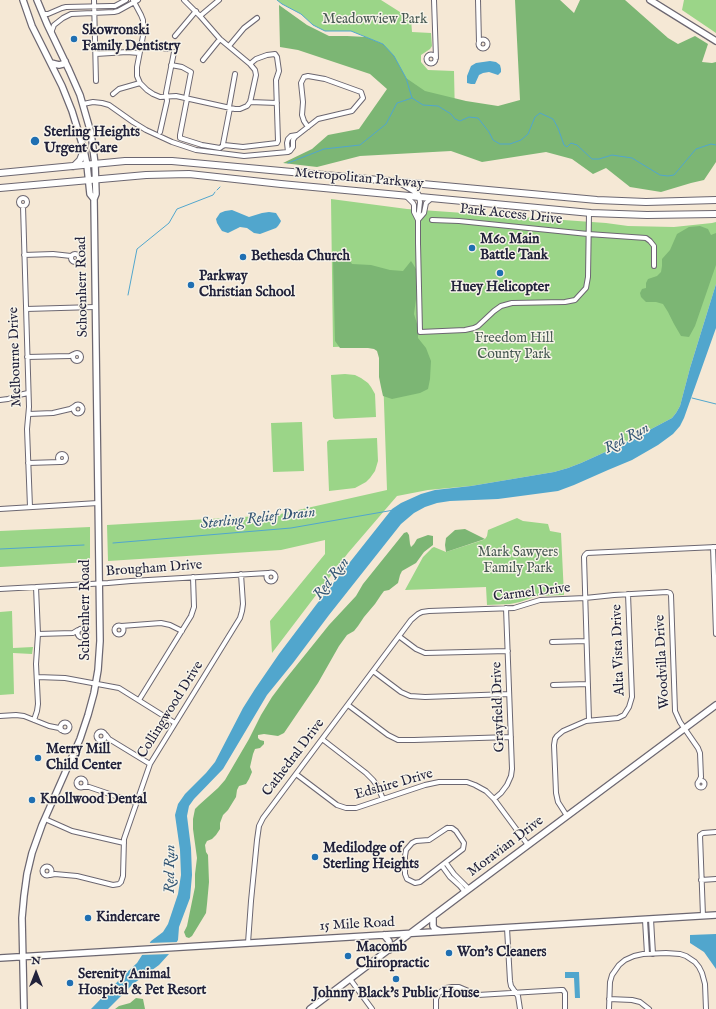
<!DOCTYPE html>
<html>
<head>
<meta charset="utf-8">
<style>
  body { margin:0 }
  #map { position:relative; width:716px; height:1009px; overflow:hidden; background:#f5e8d5; font-family:"IM FELL English",serif }
  canvas { display:block }
  .north { position:absolute; left:16px; top:953px; width:40px; height:40px; -webkit-text-stroke:3px #f7f3e8; paint-order:stroke; rotate:0deg; font-size:11px; font-weight:700; line-height:16px; text-align:center; color:#22223b }
  .north::after { content:''; display:block; margin:auto; width:14px; height:18px; background:#22223b; clip-path:polygon(50% 0,100% 100%,50% 72%,0 100%) }
</style>
</head>
<body>
<div id="map">
<canvas width="716" height="1009"></canvas>
<div class="north">N</div>
</div>
<script>
const ctx = document.querySelector('canvas').getContext('2d');
ctx.lineJoin = 'round';
function fillPath(path, color) {
  ctx.fillStyle = color;
  ctx.fill(path, 'evenodd');
}
function toPath(rows) {
  const path = new Path2D();
  for (const r of rows) {
    if (r.length === 3) {
      path.moveTo(r[0] + r[2], r[1]);
      path.arc(r[0], r[1], r[2], 0, 2 * Math.PI);
      continue;
    }
    path.moveTo(r[0], r[1]);
    for (let i = 2; i < r.length; i += 2) path.lineTo(r[i], r[i + 1]);
  }
  return path;
}
function strokePath(path, color, width, dash) {
  ctx.strokeStyle = color;
  ctx.lineWidth = width;
  ctx.lineCap = dash ? 'butt' : 'round';
  ctx.setLineDash(dash || []);
  ctx.stroke(path);
}
function drawText(font, color, halo, rows, align = 'center') {
  ctx.font = font + ' "IM FELL English",serif';
  ctx.lineWidth = 3;
  ctx.setLineDash([]);
  ctx.textBaseline = 'middle';
  ctx.strokeStyle = halo;
  ctx.fillStyle = color;
  for (const [text, x, y, turn = 0] of rows) {
    ctx.save();
    ctx.translate(x, y);
    ctx.rotate((+turn || 0) * Math.PI / 180);
    ctx.textAlign = isNaN(turn) ? turn : align;
    if (halo) ctx.strokeText(text, 0, 0);
    ctx.fillText(text, 0, 0);
    ctx.restore();
  }
}
fillPath(toPath([
  [277,0,381,0,411,19,412,32,431,33,432,46,430,49,421,55,421,62,428,70,454,71,455,119,423,105,383,44,351,31,325,31,313,25,301,14,282,4],
  [684,0,716,0,716,33,682,10],
  [331,199,407,209,606,223,628,226,674,227,712,223,716,222,716,284,690,368,680,406,676,413,672,418,623,444,581,463,568,468,554,472,471,486,428,490,397,496,348,553,272,653,270,621,325,554,325,540,281,550,108,561,107,525,276,515,387,490,382,345,333,347],
  [345,374,355,375,361,378,368,383,371,387,375,394,376,417,335,419,333,417,331,375],
  [302,422,304,471,273,472,271,423],
  [377,438,378,461,375,471,370,478,366,482,355,488,329,491,327,442,329,440],
  [517,518,523,521,548,524,550,531,561,533,564,595,537,596,520,602,510,604,487,605,486,587,405,590,423,557,432,548,434,547,446,552,483,540,485,539,487,536,488,530],
  [90,527,90,562,0,567,0,531],
  [12,611,13,648,33,647,32,654,13,653,14,694,0,695,0,612]
]), '#9bd588');
fillPath(toPath([
  [515,0,560,0,574,13,580,0,625,0,668,38,678,44,695,36,708,44,702,62,712,63,716,62,716,162,704,180,691,183,661,192,630,187,606,168,593,174,572,159,546,152,482,162,451,151,360,156,317,167,283,163,312,149,328,135,359,129,387,89,370,74,298,50,280,47,279,5,307,25,329,36,347,36,366,37,383,44,394,56,406,78,425,91,466,101,498,106,520,100],
  [700,226,708,229,711,235,716,233,716,265,695,326,689,337,681,336,674,324,668,312,663,304,656,302,646,302,641,297,640,293,642,289,646,288,646,283,648,279,657,276,661,272,662,266,662,259,670,250,677,234,689,227],
  [344,252,347,252,348,258,352,264,371,265,390,270,403,271,411,261,413,264,416,269,416,299,414,314,418,327,418,338,426,348,431,361,430,379,428,389,420,393,392,399,383,396,381,387,379,377,379,358,377,351,374,349,368,348,340,348,335,341,333,260,334,257],
  [465,529,485,539,446,552,445,545,446,538,455,530],
  [407,532,409,535,410,544,411,547,414,544,417,539,428,535,433,536,433,545,424,552,416,563,402,571,400,575,398,583,389,590,384,591,381,595,375,604,364,617,358,626,354,631,347,635,339,646,318,683,284,733,278,736,264,734,258,735,258,738,260,740,264,741,264,744,260,748,255,749,253,754,250,767,252,772,249,779,246,784,239,786,237,790,236,797,228,810,223,815,220,823,220,829,216,835,212,839,207,841,205,845,206,852,208,855,209,882,207,904,206,913,192,936,189,938,186,937,184,932,187,926,195,887,195,874,197,858,193,829,193,819,195,809,199,805,218,788,225,780,249,739,261,715,272,697,284,681,329,625,356,596,363,584,404,533],
  [136,998,143,999,145,1009,115,1009,119,1006,130,1003]
]), '#7cb674');
fillPath(toPath([
  [490,61,496,62,500,65,501,69,501,72,498,75,489,72,483,73,479,75,475,84,471,84,467,83,467,76,471,66,476,63],
  [232,210,249,217,262,213,269,212,276,213,281,221,280,223,278,226,276,228,260,234,254,233,247,228,240,227,228,233,222,231,220,228,217,223,216,219,220,213,225,211],
  [716,284,716,328,684,418,680,426,673,434,658,445,632,460,608,470,574,485,558,491,498,499,450,501,437,503,425,507,414,513,401,524,329,615,293,663,267,695,223,769,194,799,189,806,187,816,191,848,192,875,190,898,179,927,178,940,169,954,159,965,133,984,108,1009,91,1009,123,976,137,963,151,941,163,932,168,924,178,894,181,875,180,850,175,815,178,804,185,794,206,773,215,762,243,708,255,689,279,654,316,605,392,509,401,503,421,494,435,490,471,486,554,472,568,468,581,463,623,444,672,418,676,413,680,406,690,368],
  [716,934,716,969,704,952,690,943,690,935],
  [565,972,579,972,580,998,575,998,574,978,565,978]
]), '#51a6cd');
fillPath(toPath([
  [179,942,170,954,140,955,149,943]
]), '#f5e8d5');
strokePath(toPath([
  [277,0,282,4,301,14,313,25,325,31,351,31,383,44,394,56,406,78,412,98,423,105,438,106,451,114,455,119,460,121,469,117,478,118,489,132,493,140,500,144,510,144,521,140,528,134,535,117,540,113,553,119,558,128,564,145,567,147,571,143,577,145,592,159,599,159,612,155,632,158,660,175,668,176,674,175,696,149,711,144,716,145],
  [288,163,324,149,360,145,386,124,397,103,412,98],
  [217,190,220,187],
  [128,295,137,249,169,223,177,209,213,195,215,192],
  [692,398,716,404],
  [113,543,291,528,394,510],
  [0,549,84,545]
]), '#51a6cd', 1);
const street = toPath([
  [94,0,96,81],
  [133,0,141,15,143,20,143,36,137,67,137,76,140,83,147,90,153,94,160,97,176,96,235,109,240,109,247,106,250,102,251,98,256,75,255,70,250,64,220,39,200,16,184,0],
  [434,0,436,58],
  [478,0,479,43],
  [43,14,48,14,62,8,66,7,111,6,115,6,126,0],
  [200,16,219,0],
  [51,33,54,25,63,18,71,14,114,12,118,11,138,0],
  [175,36,196,11],
  [483,44,4.5],
  [141,44,168,49],
  [229,46,244,28,257,18],
  [96,54,127,52,139,53],
  [431,59,4.5],
  [203,60,220,39],
  [171,65,182,67,191,72,186,98],
  [113,94,119,89,140,83],
  [187,99,180,135,180,138,202,145,220,148,224,145,243,147,277,143,278,141,276,80,279,71,277,57,275,54,267,55,256,59,250,64],
  [250,102,277,103],
  [83,104,93,102,102,103,109,105,133,122,146,130,172,142,196,150,244,156,288,152,290,151,293,147,293,140,295,137,318,119,352,111,363,98,361,92,325,79,308,76,304,77,301,83,303,102,302,115,304,121,308,127],
  [229,107,235,74],
  [160,132,167,101,166,93,174,52],
  [223,146,223,144,230,108],
  [288,152,287,143,288,139,291,136,297,135],
  [407,197,413,203,414,205,414,212,418,220],
  [419,197,420,202,418,220,418,243,420,332,465,330,474,328,478,326,494,311,501,306,512,303,565,302,575,300,586,288,588,277,589,213],
  [23,202,4],
  [23,206,29,407,27,429,30,507],
  [418,220,424,213,426,203,432,198],
  [432,220,459,221,588,234,646,238,650,241,654,246,654,266],
  [75,258,4],
  [24,255,53,254,71,256],
  [26,309,95,307],
  [77,357,4],
  [27,357,70,356,74,354],
  [0,400,8,399,19,395,28,393],
  [78,409,4.5],
  [29,414,53,413,70,409,75,406],
  [62,458,4],
  [28,463,60,462],
  [0,509,98,503],
  [713,547,716,634],
  [271,577,4.5],
  [0,589,108,583,131,581,268,573],
  [119,630,4.5],
  [121,626,161,623,170,625,182,631],
  [82,633,4.5],
  [38,634,73,633,78,630],
  [400,637,416,649,425,653,508,651],
  [552,642,586,641],
  [373,671,401,692,410,696,425,697,509,694],
  [37,677,65,678,119,688,175,723],
  [553,685,588,684],
  [139,700,191,616,194,607,193,577],
  [348,705,388,735,398,740,414,740,511,737],
  [0,716,16,715,24,716,49,726,59,728,61,730],
  [34,720,37,711,38,704,36,664,38,634,36,587],
  [589,720,584,557,585,555,587,553,716,547],
  [65,727,4.5],
  [101,736,4.5],
  [106,735,109,739,150,764],
  [322,739,366,773,373,780,378,787,383,799],
  [296,774,337,805,346,808,356,808,425,785,439,782,467,782,475,785,486,791,494,799,528,845],
  [81,783,4.5],
  [701,784,3.5],
  [83,787,89,787,136,803],
  [494,799,501,793,507,785,511,776,512,769,506,608],
  [567,816,558,802,556,793,554,745,555,739,557,736,563,731,586,721,618,718,624,715,629,707,632,697,628,594],
  [45,819,72,831,124,843],
  [447,828,452,828,456,831,464,843,463,849,420,882,415,883,407,879,405,874,405,856,406,850,412,843,416,841,429,840,447,828],
  [446,863,454,874,469,889],
  [442,866,450,877,460,886,465,892],
  [47,871,4.5],
  [50,875,55,874,77,876,113,885,119,884,121,882,123,876,124,839,150,764,240,618,242,611,243,604,241,574],
  [701,880,716,879],
  [703,916,700,835,703,833,716,832],
  [651,919,653,954],
  [645,920,647,954],
  [507,928,510,981,511,986,518,996,520,1009],
  [248,943,251,901,257,840,259,826,263,818,411,620,418,614,422,612,429,611,514,608,540,600,585,598,614,595,667,592,670,593,671,595,675,711,680,722,698,748,700,753,701,777,699,781],
  [350,979,372,1009],
  [609,999,632,1000,640,1002,649,1009],
  [436,1009,436,999,439,993,446,988,452,987,459,987,478,995,561,990,563,990,565,993,565,1009],
  [609,1009,610,982,612,975,619,965,625,960,634,956,643,954,666,953,680,954,686,956,695,962,699,967,702,973,705,984,706,1009]
]);
const secondary = toPath([
  [23,0,32,26,62,86,72,111,84,150,87,165,90,194,94,199],
  [650,0,716,41],
  [51,63,59,65,63,64,65,61],
  [433,917,433,926,435,929,440,931],
  [384,935,389,941,389,950],
  [0,958,716,915],
  [24,1009,22,918,24,896,27,874,32,853,42,825,80,739,88,715,94,693,98,670,100,641,94,199,96,194,95,164,91,133,80,95,69,70,47,24,37,0],
  [310,1009,465,892,716,705]
]);
const primary = toPath([
  [74,166,80,160,84,150],
  [0,173,125,161,172,161,597,200,646,202,716,200],
  [403,184,415,191,419,197],
  [0,188,146,175,189,174,281,184,591,213,647,215,716,214]
]);
strokePath(street, '#6c6771', 6);
strokePath(secondary, '#6c6771', 8);
strokePath(primary, '#6c6771', 8);
strokePath(street, '#fff', 4);
strokePath(secondary, '#fff', 5.5);
strokePath(primary, '#fff', 6);
for (const [x, y, r, color] of [
  [74,39,4,"#1f6fb2"],
  [35,141,5,"#1f6fb2"],
  [472,248,4,"#1f6fb2"],
  [243,257,4,"#1f6fb2"],
  [500,273,4,"#1f6fb2"],
  [191,285,4,"#1f6fb2"],
  [38,758,4,"#1f6fb2"],
  [32,800,4,"#1f6fb2"],
  [315,857,4,"#1f6fb2"],
  [88,918,4,"#1f6fb2"],
  [449,953,4,"#1f6fb2"],
  [348,956,4,"#1f6fb2"],
  [396,979,4,"#1f6fb2"],
  [70,983,4,"#1f6fb2"]
]) {
  const dot = new Path2D();
  dot.arc(x, y, r, 0, 2 * Math.PI);
  ctx.fillStyle = color;
  ctx.fill(dot);
  strokePath(dot, '#f7f3e8', 1.5);
}
drawText('14px', '#465852', '#f7f3e8', [
  ["Meadowview Park",375,20],
  ["Freedom Hill",514,339],
  ["County Park",514,355],
  ["Mark Sawyers",518,553],
  ["Family Park",518,569]
]);
drawText('bold 14px', '#22223b', '#f7f3e8', [
  ["Skowronski",82,31],
  ["Family Dentistry",82,47],
  ["Sterling Heights",44,133],
  ["Urgent Care",44,149],
  ["M60 Main",480,240],
  ["Battle Tank",480,256],
  ["Bethesda Church",251,257],
  ["Parkway",199,277],
  ["Christian School",199,293],
  ["Huey Helicopter",500,288,"center"],
  ["Merry Mill",46,750],
  ["Child Center",46,766],
  ["Knollwood Dental",40,800],
  ["Medilodge of",323,849],
  ["Sterling Heights",323,865],
  ["Kindercare",96,918],
  ["Macomb",356,948],
  ["Chiropractic",356,964],
  ["Won's Cleaners",457,953],
  ["Serenity Animal",78,975],
  ["Hospital & Pet Resort",78,991],
  ["Johnny Black's Public House",396,994,"center"]
], 'left');
drawText('14px', '#22223b', '#f7f3e8', [
  ["Metropolitan Parkway",359,179,5],
  ["Park Access Drive",511,215,6],
  ["Schoenherr Road",83,287,-91],
  ["Melbourne Drive",16,357,-92],
  ["Brougham Drive",154,569,-4],
  ["Carmel Drive",532,593,-7],
  ["Schoenherr Road",86,610,-90],
  ["Alta Vista Drive",619,650,-92],
  ["Woodvilla Drive",663,662,-93],
  ["Grayfield Drive",499,707,-92],
  ["Collingwood Drive",171,710,-58],
  ["Cathedral Drive",294,758,-53],
  ["Edshire Drive",394,785,-16],
  ["Moravian Drive",506,847,-37],
  ["15 Mile Road",357,925,-3]
]);
drawText('italic 15px', '#355775', '#f7f3e8', [
  ["Red Run",627,439,-28],
  ["Sterling Relief Drain",258,519,-6],
  ["Red Run",332,579,-52],
  ["Red Run",171,869,-89]
]);
</script>
</body>
</html>
